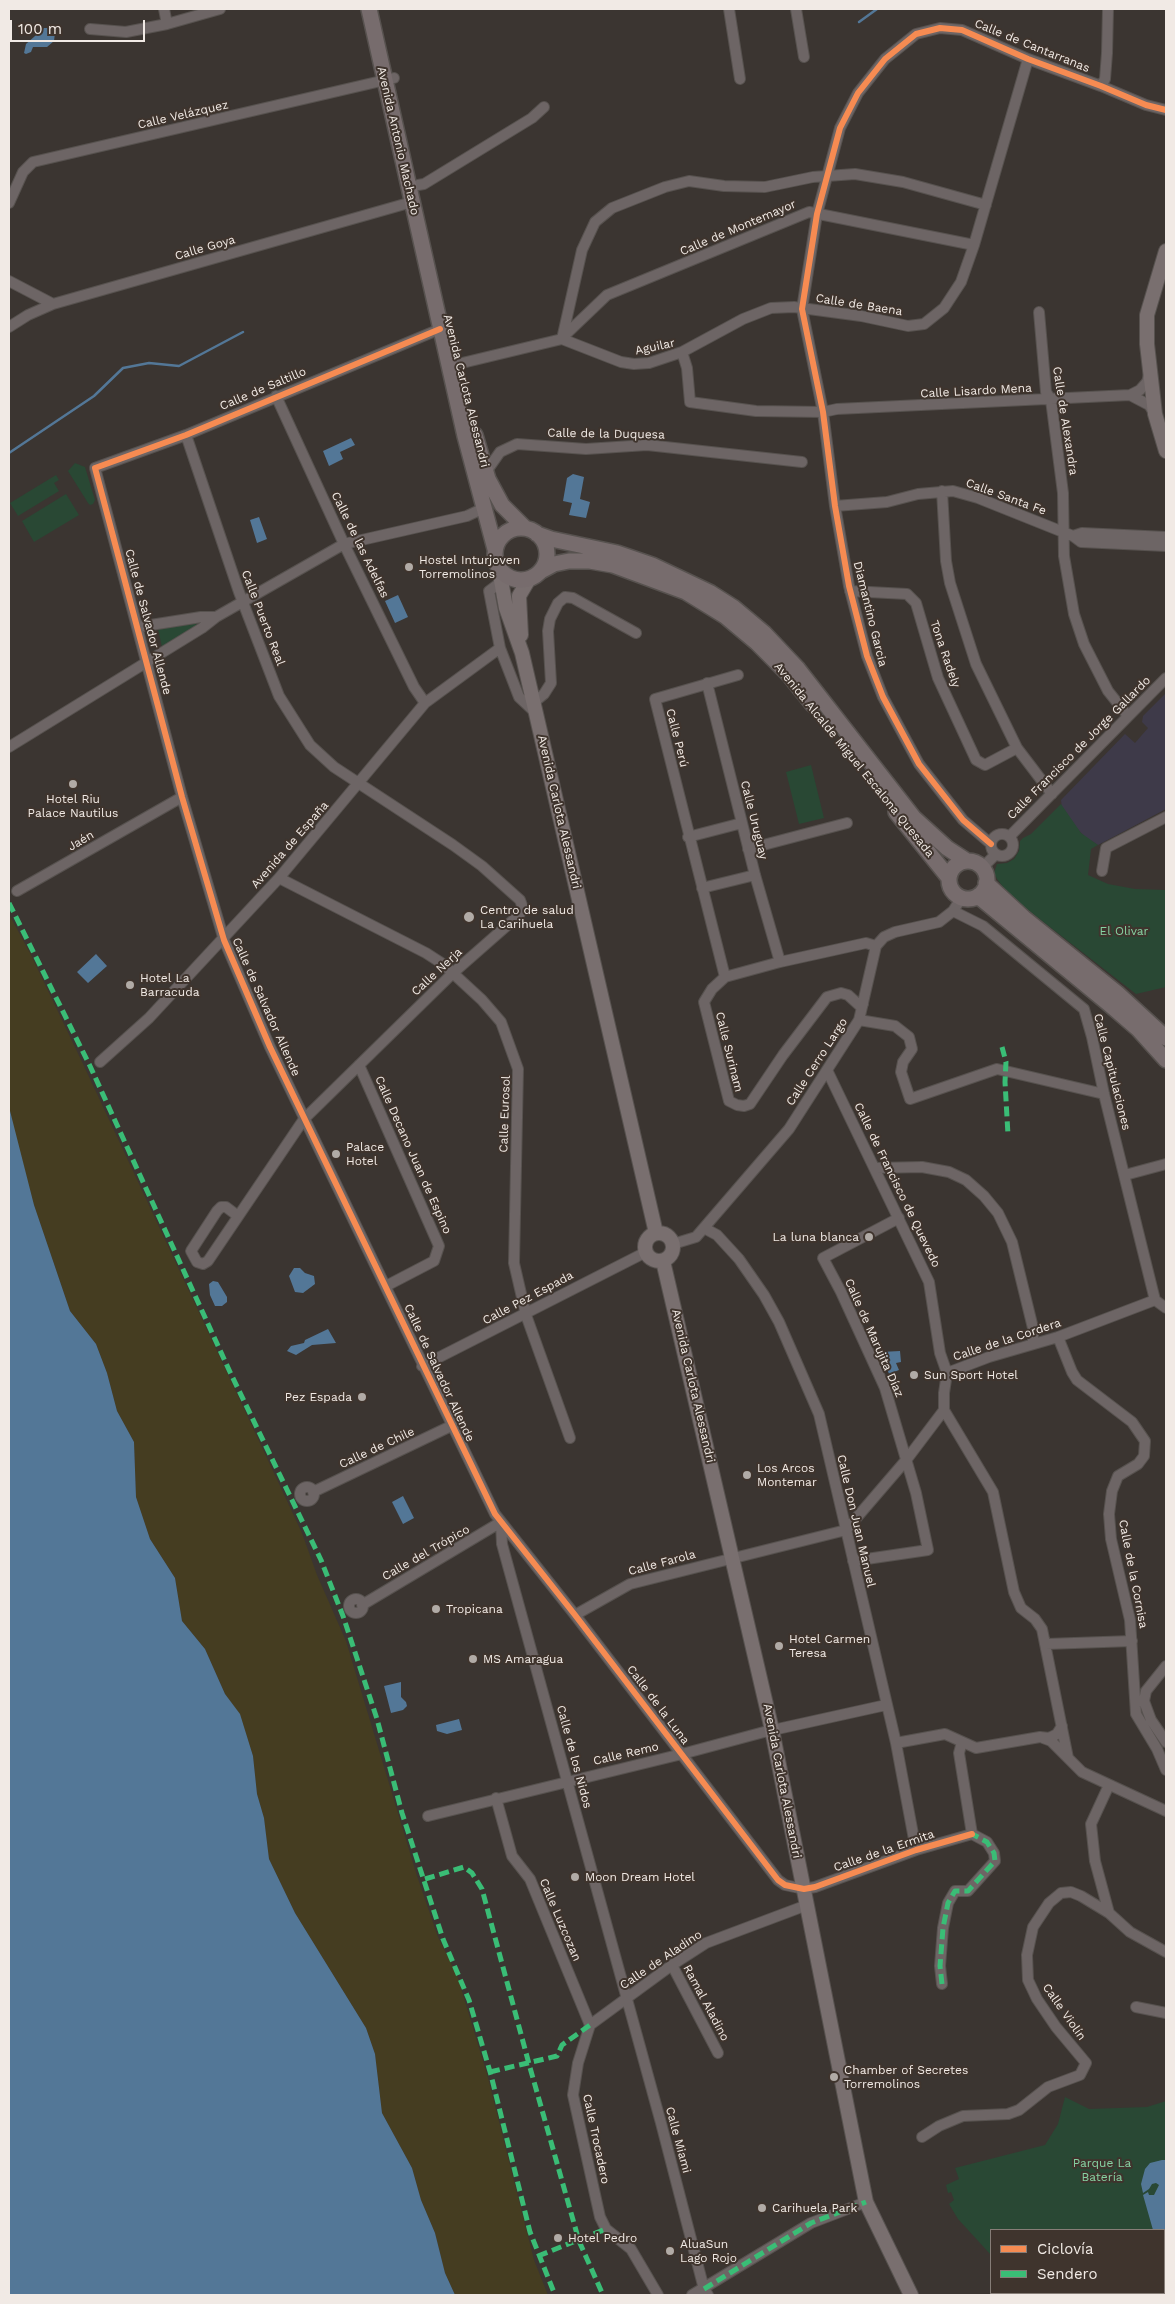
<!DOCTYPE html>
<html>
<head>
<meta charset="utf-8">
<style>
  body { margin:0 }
  #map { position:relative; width:1175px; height:2304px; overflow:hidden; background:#3b3531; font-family:"Work Sans",sans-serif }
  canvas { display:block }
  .frame { position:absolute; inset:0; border:10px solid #f1eae5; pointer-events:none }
  .legend { position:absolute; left:990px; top:2229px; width:175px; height:65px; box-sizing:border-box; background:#3f342d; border:1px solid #867d77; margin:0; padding:6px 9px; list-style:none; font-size:15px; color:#f1eae5 }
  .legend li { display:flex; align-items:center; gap:10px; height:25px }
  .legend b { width:25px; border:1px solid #867d77 }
  .scale { position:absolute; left:10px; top:20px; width:135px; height:22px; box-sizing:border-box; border:2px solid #f1eae5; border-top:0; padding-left:6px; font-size:15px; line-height:18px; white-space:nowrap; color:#f1eae5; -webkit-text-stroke:4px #3f342d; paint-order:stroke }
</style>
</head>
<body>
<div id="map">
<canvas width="1175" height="2304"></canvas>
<div class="frame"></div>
<ul class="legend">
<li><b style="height:6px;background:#f68b52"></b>Ciclovía</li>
<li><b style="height:6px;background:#3abd76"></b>Sendero</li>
</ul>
<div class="scale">100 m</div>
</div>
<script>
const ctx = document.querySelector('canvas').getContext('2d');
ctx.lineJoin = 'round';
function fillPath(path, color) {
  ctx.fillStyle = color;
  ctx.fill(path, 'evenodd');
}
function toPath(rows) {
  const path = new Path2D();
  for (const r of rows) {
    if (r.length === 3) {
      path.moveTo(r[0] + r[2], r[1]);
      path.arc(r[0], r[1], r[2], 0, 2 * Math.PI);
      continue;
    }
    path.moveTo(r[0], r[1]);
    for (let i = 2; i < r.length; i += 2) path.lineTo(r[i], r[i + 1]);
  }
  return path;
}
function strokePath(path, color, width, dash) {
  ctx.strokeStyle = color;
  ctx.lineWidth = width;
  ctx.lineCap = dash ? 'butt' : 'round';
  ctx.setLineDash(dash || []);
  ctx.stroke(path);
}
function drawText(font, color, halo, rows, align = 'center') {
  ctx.font = font + ' "Work Sans",sans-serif';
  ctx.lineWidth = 4;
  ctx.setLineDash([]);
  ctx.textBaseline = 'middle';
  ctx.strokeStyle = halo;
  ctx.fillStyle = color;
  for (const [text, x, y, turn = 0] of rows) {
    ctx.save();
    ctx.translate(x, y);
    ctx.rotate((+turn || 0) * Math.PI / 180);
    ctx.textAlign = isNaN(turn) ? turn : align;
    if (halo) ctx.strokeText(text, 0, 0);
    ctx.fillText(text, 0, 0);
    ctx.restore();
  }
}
fillPath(toPath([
  [1166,693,1166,809,1098,845,1085,837,1072,823,1062,809,1061,800,1125,734,1135,743,1148,728,1142,722,1143,716]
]), '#3e3a49');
fillPath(toPath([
  [75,463,85,467,95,500,93,504,90,505,88,503,68,471],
  [56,475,59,480,54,483,59,491,18,516,10,503],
  [66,494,79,515,34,542,22,521],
  [196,623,197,626,162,647,158,629],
  [811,765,824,818,799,824,786,772],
  [1061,804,1081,833,1098,845,1091,849,1088,875,1108,884,1135,889,1166,890,1166,987,1136,994,1010,896,997,879,994,873,997,864,1007,863,1014,859,1019,851,1020,841,1023,838,1031,834],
  [1065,2097,1089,2109,1147,2107,1166,2101,1166,2295,1071,2295,1065,2293,1164,2293,1164,2230,991,2230,991,2255,958,2219,949,2204,954,2200,951,2192,948,2193,946,2185,959,2179,955,2168,1045,2145,1058,2124]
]), '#294834');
fillPath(toPath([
  [9,914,31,955,84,1066,302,1533,317,1575,346,1641,417,1876,438,1937,457,1975,487,2074,534,2260,548,2295,455,2295,445,2273,435,2233,421,2200,412,2168,382,2113,375,2054,366,2028,295,1913,269,1859,264,1818,257,1794,253,1756,240,1715,225,1694,205,1649,182,1621,175,1578,150,1539,136,1497,134,1442,117,1411,107,1373,96,1344,70,1311,34,1205,13,1127,9,1107]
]), '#453d21');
fillPath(toPath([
  [44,28,49,28,55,33,54,41,47,47,33,47,31,52,26,54,24,53,26,44],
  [351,438,355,445,340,452,343,459,329,466,323,451],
  [573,474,584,477,580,499,590,502,586,518,569,515,572,503,563,501,567,478],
  [259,517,267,539,257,543,250,520],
  [398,595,408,617,395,623,385,601],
  [96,954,107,966,88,983,77,972],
  [9,1107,34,1205,70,1311,96,1344,107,1373,117,1411,134,1442,136,1497,150,1539,175,1578,182,1621,205,1649,225,1694,240,1714,253,1756,257,1794,264,1818,269,1859,295,1913,366,2028,375,2054,382,2113,412,2168,421,2200,435,2233,445,2273,455,2295,9,2295],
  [294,1268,300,1268,305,1273,314,1276,315,1284,303,1293,295,1292,289,1276],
  [213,1281,218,1282,227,1297,227,1302,222,1306,215,1306,210,1295,209,1284],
  [328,1329,336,1343,312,1345,296,1355,287,1351,291,1346,304,1343,305,1340],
  [900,1351,901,1362,896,1363,899,1370,889,1374,881,1352],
  [403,1496,414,1518,403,1524,392,1502],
  [401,1682,401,1697,406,1702,407,1706,403,1710,391,1713,384,1686],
  [459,1719,462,1730,447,1734,437,1731,436,1725],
  [1162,2160,1166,2160,1166,2260,1164,2255,1164,2230,1153,2230,1143,2195,1148,2192,1149,2195,1154,2195,1159,2185,1156,2183,1152,2184,1149,2189,1143,2193,1141,2184,1145,2169,1150,2163]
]), '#537797');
strokePath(toPath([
  [859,22,877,9],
  [9,453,94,396,123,368,149,363,179,366,243,332]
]), '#537797', 2.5);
const minor = toPath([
  [164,9,167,24],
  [729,9,740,79],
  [796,9,804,57],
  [90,29,126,32,167,24,220,9],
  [1101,86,1105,79,1107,53,1108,9],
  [418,185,424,184,532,118,544,107],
  [9,203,23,172,33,162,394,78],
  [9,281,53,304],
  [1039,312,1046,392,1051,400,1063,493,1064,556,1074,614,1084,644,1108,691,1128,716],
  [9,327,28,315,53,304,412,202],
  [440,329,186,435,95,468,182,797,224,940,270,1047,495,1514,575,1615,778,1880,785,1885,804,1889,815,1887,916,1850,972,1834],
  [562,338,607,295,809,212,974,245],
  [562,339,582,250,595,222,612,208,665,187,689,181,724,186,765,187,813,177,855,174,903,182,986,205],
  [682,352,687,368,690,402,756,411,823,412,837,409,1130,395,1140,390,1147,382,1150,372],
  [458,364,562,339,621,362,634,364,649,363,682,352,743,319,771,308,794,307,861,316,908,326,924,324,944,308,961,282,974,245,1028,59],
  [1130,395,1149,405,1155,414],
  [276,396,344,544,414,687,425,703],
  [186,435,239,592,279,696,310,745,334,767,453,845,482,866,520,900,523,908,519,915,453,973,304,1119,208,1261,203,1264,197,1262,191,1251,217,1211,221,1207,226,1207,238,1216],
  [486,472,500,452,517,444,586,449,647,445,802,462],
  [942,491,946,561,950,583,976,664,1017,748,1052,794],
  [835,506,887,502,918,494,953,491,978,498,1073,536,1082,533,1166,537],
  [1073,536,1081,542,1166,546],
  [501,582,489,591,500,648,519,697,535,712],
  [850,591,907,594,916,603,938,678,976,760,985,765,1017,748],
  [138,627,201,617,216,617],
  [707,683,755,875,780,962],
  [533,703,544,694,551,683,548,631,550,619,558,603,565,597,573,598,636,633],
  [9,747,202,628,216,617,344,544,467,516,484,508],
  [1002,845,11],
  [1010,836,1166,678],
  [688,837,742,823],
  [991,844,963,820,919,764,883,697,867,656,849,586,835,506,823,412,802,309,817,214,840,128,858,93,885,59,916,34,940,28,962,30,1028,59,1101,86,1146,105,1166,110],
  [748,849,847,823],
  [982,868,996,854],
  [1102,871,1106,848,1166,817],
  [279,878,426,953,443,964,482,1000,501,1022,518,1069,514,1263,526,1315,570,1438],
  [702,888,755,875],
  [17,891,182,797],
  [953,911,983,926,1084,1009,1092,1037,1104,1094,1155,1300],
  [725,977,655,699,738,675],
  [863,1004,859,1005,848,995,841,993,827,997,783,1055,750,1104,744,1106,737,1105,729,1101,704,1002,712,989,725,977,780,962,866,943,876,946],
  [859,1020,895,1026,909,1037,912,1049,903,1062,901,1072,910,1099,997,1069,1104,1094],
  [100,1062,149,1018,279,878,425,703,500,648],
  [359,1065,439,1246,434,1261,386,1286],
  [827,1070,929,1282,940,1353,947,1373],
  [876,1168,922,1167,949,1172,966,1180,984,1196,998,1213,1012,1242,1033,1328,1033,1344],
  [1125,1175,1166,1164],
  [704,1228,717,1235,739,1259,764,1295,779,1322,819,1414,896,1743,916,1850],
  [673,1244,696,1237,789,1129,859,1020,876,946,884,937,895,932,939,922,953,911,962,897],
  [1155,1300,1166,1308],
  [1058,1337,1072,1372,1077,1380,1132,1422,1145,1441,1144,1456,1138,1464,1118,1476,1112,1491,1109,1514,1111,1539,1130,1620,1136,1714,1157,1749,1166,1770],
  [422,1366,646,1252],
  [944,1410,993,1492,1014,1592,1021,1608,1035,1619,1042,1629,1068,1758],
  [307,1494,7],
  [313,1492,451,1426],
  [501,1522,502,1544,661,2123,704,2289,708,2295],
  [853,1561,928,1550,916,1493,885,1388,841,1292,823,1258,899,1218],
  [356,1606,7],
  [362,1605,501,1522],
  [575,1615,630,1584,846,1530,907,1459,944,1410,944,1393,947,1373,989,1357,1058,1337,1155,1300],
  [1046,1644,1132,1641],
  [1144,1701,1146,1691,1166,1666],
  [1136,1702,1144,1701,1151,1720,1166,1742],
  [1043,1738,1051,1741,1082,1772,1166,1811],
  [962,1742,959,1753,972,1834],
  [896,1743,945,1734,976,1748,1040,1737,1049,1738,1057,1734,1062,1726],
  [496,1798,512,1856,530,1879,590,2025],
  [428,1816,682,1754,764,1732,886,1705],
  [1109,1913,1095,1861,1091,1824,1109,1785],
  [672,1965,718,2053],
  [942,1984,940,1966,943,1928,948,1903,955,1891,968,1891,995,1861,994,1853,987,1842,972,1834],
  [1136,2007,1166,2013],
  [590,2025,578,2063,573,2095,600,2217,606,2229,631,2249,658,2295],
  [590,2025,672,1965,706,1943,807,1905],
  [922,2137,939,2126,963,2116,1008,2114,1019,2110,1048,2087,1080,2075,1086,2063,1056,2027,1037,1999,1028,1980,1027,1955,1033,1927,1049,1903,1061,1893,1071,1892,1081,1896,1109,1913,1130,1932,1166,1952],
  [692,2295,811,2223,866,2202]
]);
const secondary = toPath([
  [1166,251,1147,315,1147,344,1155,414,1166,451],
  [499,569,506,608,522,653,656,1233],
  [521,635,519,596,529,579],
  [659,1247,14],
  [663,1261,772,1730,866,2202,911,2295]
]);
const primary = toPath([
  [369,9,465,436,495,549],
  [475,435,488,479,502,505,525,528],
  [521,554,26],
  [537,534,551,539,617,553,652,565,711,593,733,607,764,633,798,669,914,818,947,848,967,861],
  [541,571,554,564,569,561,590,561,613,565,686,592,725,616,756,642,789,675,813,705],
  [896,812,949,878],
  [968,880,19],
  [986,883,1024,918,1117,993,1166,1038],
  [978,896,1109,1004,1138,1029,1166,1060]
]);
strokePath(minor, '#57524f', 12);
strokePath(secondary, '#57524f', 16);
strokePath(primary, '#57524f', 18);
strokePath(minor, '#6d6565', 10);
strokePath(secondary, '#796f6f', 14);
strokePath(primary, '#776c6d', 15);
strokePath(toPath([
  [9,903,90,1066,230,1372,321,1560,343,1616,377,1719,402,1813,443,1939,469,2000,491,2075,530,2232,555,2295],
  [1002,1047,1006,1062,1005,1082,1008,1135],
  [425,1879,464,1867,472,1873,482,1889,529,2064,579,2241,603,2295],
  [942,1984,940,1966,943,1928,948,1903,955,1891,968,1891,995,1861,994,1853,987,1842,972,1834],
  [490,2072,557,2056,562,2045,590,2025],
  [538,2256,606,2229],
  [704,2289,811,2223,866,2202]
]), '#3abd76', 5, [10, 5]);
strokePath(toPath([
  [440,329,186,435,95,468,182,797,224,940,270,1047,495,1514,575,1615,778,1880,785,1885,804,1889,815,1887,916,1850,972,1834],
  [991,844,963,820,919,764,883,697,867,656,849,586,835,506,823,412,802,309,817,214,840,128,858,93,885,59,916,34,940,28,962,30,1028,59,1101,86,1146,105,1166,110]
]), '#f68b52', 6);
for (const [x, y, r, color] of [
  [409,567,5,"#b1aba6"],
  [73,784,5,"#b1aba6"],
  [469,917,6,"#b1aba6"],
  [130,985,5,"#b1aba6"],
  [336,1154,5,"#b1aba6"],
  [869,1237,5,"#b1aba6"],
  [914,1375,5,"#b1aba6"],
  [362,1397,5,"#b1aba6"],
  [747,1475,5,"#b1aba6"],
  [436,1609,5,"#b1aba6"],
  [779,1646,5,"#b1aba6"],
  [473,1659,5,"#b1aba6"],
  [575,1877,5,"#b1aba6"],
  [834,2077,5,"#b1aba6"],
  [762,2208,5,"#b1aba6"],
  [558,2238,5,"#b1aba6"],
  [670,2251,5,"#b1aba6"]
]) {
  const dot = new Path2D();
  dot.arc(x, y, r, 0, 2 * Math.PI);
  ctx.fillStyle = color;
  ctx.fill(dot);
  strokePath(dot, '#3f342d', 2);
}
drawText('12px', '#f1eae5', '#3f342d', [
  ["Calle de Cantarranas",1032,46,22],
  ["Calle Velázquez",183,115,-13],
  ["Avenida Antonio Machado",398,141,77],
  ["Calle de Montemayor",738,228,-23],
  ["Calle Goya",205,248,-16],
  ["Calle de Baena",859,305,9],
  ["Aguilar",655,347,-12],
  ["Calle de Saltillo",263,389,-23],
  ["Avenida Carlota Alessandri",466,391,76],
  ["Calle Lisardo Mena",976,391,-3],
  ["Calle de Alexandra",1065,421,81],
  ["Calle de la Duquesa",606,434,1],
  ["Calle Santa Fe",1006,497,20],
  ["Calle de las Adelfas",360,545,64],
  ["Diamantino Garcia",870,614,76],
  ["Calle Puerto Real",263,618,69],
  ["Calle de Salvador Allende",148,622,75],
  ["Tona Radely",945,654,71],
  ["Calle Perú",677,738,76],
  ["Calle Francisco de Jorge Gallardo",1079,748,-45],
  ["Avenida Alcalde Miguel Escalona Quesada",854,760,51],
  ["Avenida Carlota Alessandri",559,812,77],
  ["Calle Uruguay",754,820,76],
  ["Jaén",81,841,-30],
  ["Avenida de España",290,845,-49],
  ["Calle Nerja",437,972,-43],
  ["Calle de Salvador Allende",266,1007,66],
  ["Calle Surinam",729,1052,76],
  ["Calle Cerro Largo",817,1062,-57],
  ["Calle Capitulaciones",1112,1072,76],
  ["Calle Eurosol",505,1114,-88],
  ["Calle Decano Juan de Espino",413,1155,66],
  ["Calle de Francisco de Quevedo",897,1185,64],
  ["Calle Pez Espada",528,1298,-28],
  ["Calle de Marujita Díaz",874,1338,66],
  ["Calle de la Cordera",1007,1340,-18],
  ["Calle de Salvador Allende",439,1373,65],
  ["Avenida Carlota Alessandri",693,1386,77],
  ["Calle de Chile",377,1448,-25],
  ["Calle Don Juan Manuel",856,1521,77],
  ["Calle del Trópico",426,1553,-30],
  ["Calle Farola",662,1563,-15],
  ["Calle de la Cornisa",1133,1574,79],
  ["Calle de la Luna",658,1705,53],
  ["Calle Remo",626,1754,-13],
  ["Calle de los Nidos",574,1757,75],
  ["Avenida Carlota Alessandri",782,1781,79],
  ["Calle de la Ermita",884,1851,-19],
  ["Calle Luzcozan",560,1920,67],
  ["Calle de Aladino",661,1960,-34],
  ["Ramal Aladino",706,2003,62],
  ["Calle Violín",1064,2012,55],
  ["Calle Trocadero",596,2139,78],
  ["Calle Miami",678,2140,75]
]);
drawText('12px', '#f1eae5', '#3f342d', [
  ["Hostel Inturjoven",419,560],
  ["Torremolinos",419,574],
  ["Hotel Riu",73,799,"center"],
  ["Palace Nautilus",73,813,"center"],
  ["Centro de salud",480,910],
  ["La Carihuela",480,924],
  ["Hotel La",140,978],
  ["Barracuda",140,992],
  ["Palace",346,1147],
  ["Hotel",346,1161],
  ["La luna blanca",859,1237,"right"],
  ["Sun Sport Hotel",924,1375],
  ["Pez Espada",352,1397,"right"],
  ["Los Arcos",757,1468],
  ["Montemar",757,1482],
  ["Tropicana",446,1609],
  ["Hotel Carmen",789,1639],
  ["Teresa",789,1653],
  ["MS Amaragua",483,1659],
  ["Moon Dream Hotel",585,1877],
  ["Chamber of Secretes",844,2070],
  ["Torremolinos",844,2084],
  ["Carihuela Park",772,2208],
  ["Hotel Pedro",568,2238],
  ["AluaSun",680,2244],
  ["Lago Rojo",680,2258]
], 'left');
drawText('12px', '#86d2a2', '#3f342d', [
  ["El Olivar",1124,931],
  ["Parque La",1102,2163],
  ["Batería",1102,2177]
]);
</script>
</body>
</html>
